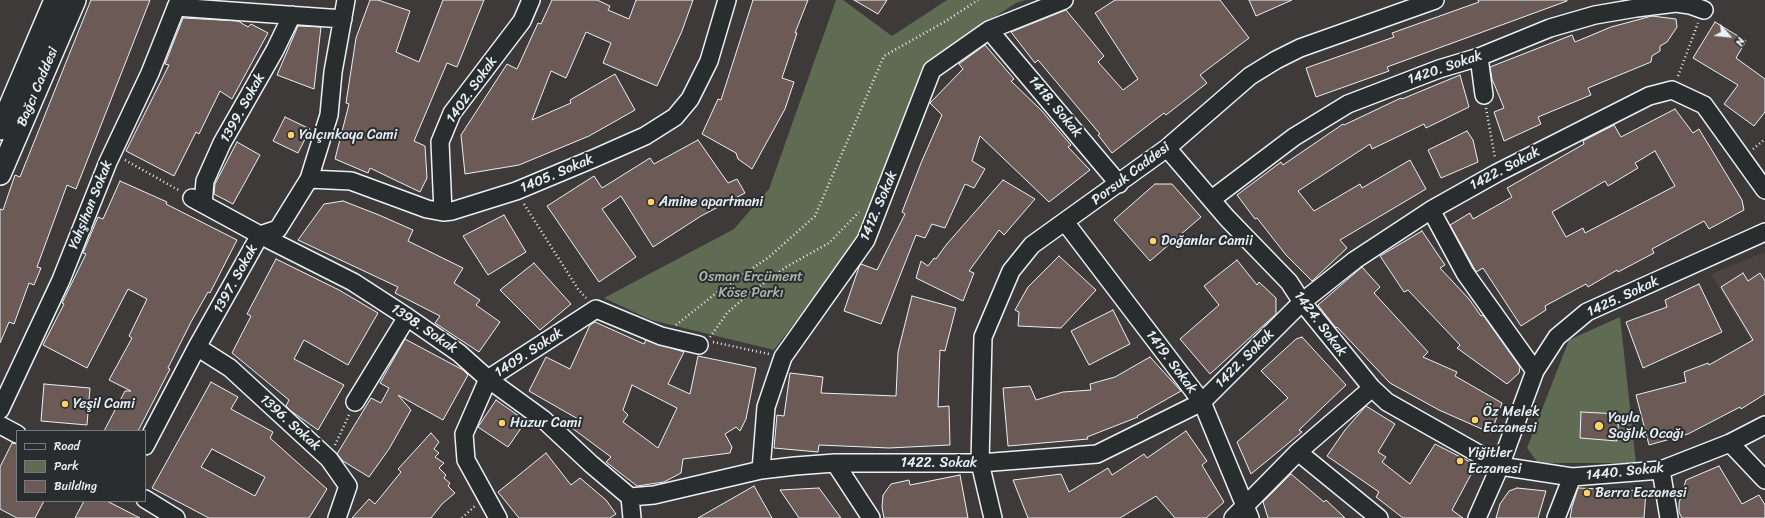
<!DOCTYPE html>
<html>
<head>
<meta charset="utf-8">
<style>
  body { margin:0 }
  #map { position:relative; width:1765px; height:518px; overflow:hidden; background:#3e3a3a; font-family:Sriracha,sans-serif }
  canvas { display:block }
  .legend { position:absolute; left:16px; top:430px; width:130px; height:72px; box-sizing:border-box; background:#2a2d2e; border:1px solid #767b7f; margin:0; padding:5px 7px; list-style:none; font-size:12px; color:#e8f1f8 }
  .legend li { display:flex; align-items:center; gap:8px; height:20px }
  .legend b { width:20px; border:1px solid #767b7f }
  .north { position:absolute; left:1709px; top:16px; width:40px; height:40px; -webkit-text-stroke:3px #2a2d2e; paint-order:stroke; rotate:117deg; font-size:11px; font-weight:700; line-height:16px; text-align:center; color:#e8f1f8 }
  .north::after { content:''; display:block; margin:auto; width:14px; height:18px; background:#e8f1f8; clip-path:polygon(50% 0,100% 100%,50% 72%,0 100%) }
</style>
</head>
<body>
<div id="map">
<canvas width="1765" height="518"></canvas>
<ul class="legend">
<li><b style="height:5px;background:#2a2d2e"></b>Road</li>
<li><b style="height:11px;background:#5f6b52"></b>Park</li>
<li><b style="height:11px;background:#6b5a55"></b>Building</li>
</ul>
<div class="north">N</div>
</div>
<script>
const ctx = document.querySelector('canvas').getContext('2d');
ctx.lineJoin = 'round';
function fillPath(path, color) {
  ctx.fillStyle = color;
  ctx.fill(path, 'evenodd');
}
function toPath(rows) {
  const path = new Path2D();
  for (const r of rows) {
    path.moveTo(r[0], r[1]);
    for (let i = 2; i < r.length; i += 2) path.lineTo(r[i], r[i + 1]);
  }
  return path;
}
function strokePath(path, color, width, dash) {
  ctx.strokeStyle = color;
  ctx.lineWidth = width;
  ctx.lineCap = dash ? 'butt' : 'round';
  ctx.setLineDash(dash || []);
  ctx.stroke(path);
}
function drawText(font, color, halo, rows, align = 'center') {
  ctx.font = font + ' Sriracha,sans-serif';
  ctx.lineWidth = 4;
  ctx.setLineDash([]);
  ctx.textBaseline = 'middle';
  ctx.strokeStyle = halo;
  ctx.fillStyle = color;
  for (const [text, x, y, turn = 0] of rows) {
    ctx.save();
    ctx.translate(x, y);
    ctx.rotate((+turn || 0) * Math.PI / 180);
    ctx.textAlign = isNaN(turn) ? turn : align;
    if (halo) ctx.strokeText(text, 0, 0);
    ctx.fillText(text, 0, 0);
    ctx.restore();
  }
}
fillPath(toPath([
  [1765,252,1765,364,1711,274]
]), '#4c4442');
fillPath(toPath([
  [836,0,843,0,892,36,947,0,1026,0,1016,3,924,63,879,187,856,241,774,350,651,320,604,298,734,229,769,189],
  [1620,317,1636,463,1538,463,1527,448,1569,340]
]), '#5f6b52');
const building = toPath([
  [91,0,150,0,76,189,67,185,37,267,41,268,34,285,29,283,14,324,9,322,0,343,0,209,3,210,15,175,20,177,91,0],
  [370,0,378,0,410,11,396,52,419,62,443,0,484,0,457,67,447,63,414,141,425,146,427,178,420,192,370,168,368,173,335,159,349,104,346,103,356,38,370,0],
  [552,0,597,0,610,6,608,10,629,19,636,0,693,0,682,31,657,86,603,63,611,43,586,32,566,78,551,71,532,120,571,103,570,100,615,74,635,110,589,136,519,165,465,174,461,135,507,64,517,69,538,23,541,24,552,0],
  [753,0,808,0,795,33,797,33,782,78,794,82,785,109,752,169,738,159,736,153,702,134,718,99,721,100,753,0],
  [854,0,887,0,878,14,854,0],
  [1115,0,1220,0,1249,38,1200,75,1207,83,1166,115,1164,113,1112,153,1098,135,1100,134,1038,60,1035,63,1011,32,1066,10,1104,56,1098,62,1123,90,1138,79,1095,13,1115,0],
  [1249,0,1292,0,1256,16,1249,0],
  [1478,0,1567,0,1567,1,1387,67,1389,71,1316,97,1306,68,1394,37,1392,33,1479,2,1478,0],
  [1652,16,1676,19,1677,27,1667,42,1660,46,1660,51,1652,56,1651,62,1588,88,1591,95,1538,117,1541,124,1504,141,1494,112,1504,108,1492,79,1490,67,1572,35,1575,42,1611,27,1652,16],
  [183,18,238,21,248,27,251,24,268,33,232,99,220,91,199,134,196,132,174,176,126,151,169,65,165,64,183,18],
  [1715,22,1746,41,1736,58,1765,79,1765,112,1754,126,1724,104,1738,85,1693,58,1715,22],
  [298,26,321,27,314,89,277,75,298,26],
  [985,45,1014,79,1011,81,1042,111,1071,145,1068,147,1090,170,1049,202,980,136,972,161,985,169,974,188,965,184,945,228,932,224,925,238,916,235,881,324,844,311,859,267,861,264,877,270,905,214,902,212,921,163,942,115,930,103,963,69,959,64,985,45],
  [1460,75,1469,107,1426,128,1424,124,1372,149,1370,144,1298,191,1314,211,1360,184,1362,188,1410,160,1426,189,1340,240,1347,248,1312,281,1286,255,1257,218,1255,219,1237,195,1281,162,1283,165,1343,124,1344,125,1401,98,1402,99,1460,75],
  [1675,109,1693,133,1699,129,1742,200,1744,210,1709,229,1704,221,1652,249,1654,253,1618,272,1617,270,1588,287,1586,284,1545,306,1546,310,1521,326,1483,268,1476,272,1474,268,1450,225,1470,213,1473,219,1512,197,1507,188,1584,144,1583,141,1614,125,1621,137,1675,109],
  [1655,151,1675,186,1585,233,1583,228,1566,237,1552,212,1605,181,1608,186,1638,168,1635,163,1655,151],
  [285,117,310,129,298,153,273,141,285,117],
  [1467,131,1473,140,1478,162,1441,178,1428,150,1467,131],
  [698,140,728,183,737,179,745,193,701,216,653,247,621,196,602,209,636,257,599,282,547,206,594,176,602,188,650,158,654,164,698,140],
  [237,142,260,155,233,204,214,194,215,184,237,142],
  [1003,180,1035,199,1004,235,999,230,969,271,974,273,963,301,916,278,921,261,928,266,934,258,936,259,946,245,1003,180],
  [120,181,167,202,166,204,237,240,210,293,208,292,191,322,168,368,170,369,138,431,104,431,125,391,131,391,109,380,132,338,129,336,147,299,128,289,87,368,43,345,64,304,62,303,86,254,83,253,98,217,103,219,120,181],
  [1155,184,1172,184,1201,217,1150,261,1114,220,1155,184],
  [343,201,379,215,413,230,408,241,463,268,454,283,480,300,476,305,500,322,479,352,435,323,440,316,395,293,398,287,298,240,324,204,343,201],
  [504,215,526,252,488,275,463,236,504,215],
  [1422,231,1445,265,1440,268,1469,299,1481,316,1483,315,1520,367,1519,373,1507,384,1457,348,1460,345,1408,290,1404,292,1380,256,1422,231],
  [1059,256,1096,290,1061,328,1018,326,1019,312,1015,310,1028,287,1059,256],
  [276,259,339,290,378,313,348,365,304,340,294,359,344,385,318,430,291,411,286,406,289,400,232,353,251,316,247,314,276,259],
  [1237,260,1257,285,1259,282,1276,298,1276,314,1210,374,1180,339,1219,305,1204,286,1237,260],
  [534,263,571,304,540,330,500,290,534,263],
  [1362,267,1380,287,1374,293,1428,352,1423,357,1457,372,1455,376,1502,403,1491,433,1439,410,1390,383,1337,327,1336,328,1318,305,1362,267],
  [1743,273,1748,281,1760,273,1765,281,1765,394,1741,409,1740,407,1688,434,1649,445,1636,395,1686,382,1684,372,1708,363,1709,365,1753,340,1721,287,1743,273],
  [1699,284,1722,332,1643,368,1626,322,1667,307,1665,300,1699,284],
  [912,296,956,308,945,351,940,350,938,407,949,406,950,445,889,448,819,445,818,452,774,448,777,415,784,416,790,373,823,377,821,393,896,396,898,352,912,296],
  [1113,310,1130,344,1089,365,1071,331,1113,310],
  [595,322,644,344,646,340,684,352,668,384,690,394,698,356,756,368,746,419,740,431,736,427,725,434,732,447,730,453,683,459,681,473,664,482,637,486,606,462,611,457,572,428,578,419,529,391,546,357,570,369,590,325,595,322],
  [632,385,677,408,658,448,623,422,628,415,623,410,632,385],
  [1302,337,1346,385,1299,430,1302,432,1251,474,1237,442,1288,398,1261,371,1296,339,1302,337],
  [405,339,463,370,468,375,443,420,398,395,411,410,389,449,369,477,343,461,337,454,371,398,381,403,389,388,380,383,405,339],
  [1150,357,1181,391,1137,416,1138,417,1087,437,1088,439,1008,446,1003,388,1030,386,1036,400,1063,392,1091,390,1090,384,1115,377,1150,357],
  [211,382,238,397,231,409,273,432,270,438,327,489,309,518,209,518,152,488,211,382],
  [212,449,265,477,255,496,201,467,212,449],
  [44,384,90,388,87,425,41,421,44,384],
  [496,400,526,421,508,447,478,427,496,400],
  [1366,406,1395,424,1378,452,1386,457,1382,462,1410,484,1435,444,1476,465,1452,510,1463,518,1403,518,1376,497,1379,492,1327,456,1345,430,1366,406],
  [1581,412,1619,414,1617,441,1580,438,1581,412],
  [1186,431,1207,461,1202,465,1224,502,1206,518,1175,518,1156,496,1120,518,1028,518,1013,480,1061,474,1069,492,1108,468,1112,475,1144,454,1147,458,1186,431],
  [431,433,439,442,434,449,439,453,435,457,444,463,439,468,446,475,444,478,450,483,448,486,455,493,442,504,431,518,352,518,369,499,375,504,401,472,398,469,431,433],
  [12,443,17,444,17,501,44,501,35,518,17,518,0,509,0,467,12,443],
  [546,453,571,485,580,478,606,500,616,514,610,518,519,518,498,492,546,453],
  [1719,466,1742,504,1759,495,1765,505,1765,518,1682,518,1679,512,1679,503,1686,480,1719,466],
  [1291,474,1324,502,1326,500,1345,518,1268,518,1263,502,1291,474],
  [960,475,968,518,884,518,882,507,883,495,891,484,909,480,910,485,960,475],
  [754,486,772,518,698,518,754,486],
  [819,488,841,518,799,518,780,490,819,488],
  [1517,488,1546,491,1538,518,1496,518,1500,504,1509,491,1517,488],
  [1578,488,1646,491,1644,518,1570,518,1572,507,1578,488],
  [84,501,107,501,140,518,75,518,84,501]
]);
fillPath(building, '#6b5a55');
strokePath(building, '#e8f1f8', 1);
const minor = toPath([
  [176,7,343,19],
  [989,30,1119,184],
  [1479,57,1484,95],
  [1167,148,1227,218,1289,282,1302,302,1372,388,1387,402,1500,466,1572,477,1661,470,1730,443,1765,425],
  [309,179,351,181,427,209,443,212,452,211,516,191,595,158,645,136,675,117,690,99,709,61,727,0],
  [192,198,260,235,353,282,407,317,459,353,488,379,543,419,591,464,630,497],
  [1212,199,1294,137,1348,104,1439,69,1479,57,1550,28,1595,15,1636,8,1676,3,1690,5,1704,10],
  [203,204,205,181,222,143,275,50,292,15],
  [1431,210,1465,273,1535,371],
  [443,212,440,142,452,113,522,21,531,0],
  [1065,222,1202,402,1250,518],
  [197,347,230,368,329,459,348,486,337,518],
  [355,402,407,317],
  [0,410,61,280,108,162,150,73,179,0],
  [0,425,17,434],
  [1730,443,1765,480],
  [145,446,197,347,260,235,278,229,309,179,329,115,333,72,346,0],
  [1298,452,1379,518],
  [835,463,871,518],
  [761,470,766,407,783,357,866,240,932,70,989,30,1064,0],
  [1661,470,1669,518],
  [630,497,654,495,761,470,795,466,835,463,980,463,1097,454,1202,402,1302,302,1355,260,1431,210,1497,173,1649,96,1672,90,1704,105,1765,190],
  [630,497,632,518],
  [145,499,176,518],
  [498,518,466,460,464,434,488,379,596,309,661,336,699,345],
  [993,518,980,463,983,337,1011,271,1032,245,1167,148,1250,76,1276,60,1300,48,1435,0],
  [1233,518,1298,452,1372,388],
  [1477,518,1500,466,1535,371,1557,337,1587,312,1765,232],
  [1556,518,1572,477]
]);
const major = toPath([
  [0,129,55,0],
  [0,174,75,0]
]);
strokePath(minor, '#e8f1f8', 20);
strokePath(major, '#e8f1f8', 24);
strokePath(toPath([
  [1678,76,1698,23],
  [1486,108,1495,158],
  [1753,149,1765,139],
  [125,160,180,191],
  [524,204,578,289,586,298],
  [676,325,715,294,769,257,815,216,884,56,946,21,978,0],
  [710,337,727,313,749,294,786,267,829,243,859,212],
  [713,342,769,354],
  [335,445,349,415],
  [462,518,475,506]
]), '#e8f1f8', 2.5, [1, 3]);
strokePath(minor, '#2a2d2e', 17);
strokePath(major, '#2a2d2e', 21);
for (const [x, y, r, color] of [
  [291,135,4,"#ffd166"],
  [651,202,4,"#ffd166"],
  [1153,241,4,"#ffd166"],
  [65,404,4,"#ffd166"],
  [1475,420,4,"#ffd166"],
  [502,423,4,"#ffd166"],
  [1599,426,5,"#ffd166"],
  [1460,461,4,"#ffd166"],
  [1587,493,4,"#ffd166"]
]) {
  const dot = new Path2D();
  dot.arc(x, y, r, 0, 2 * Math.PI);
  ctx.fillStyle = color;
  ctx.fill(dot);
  strokePath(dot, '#2a2d2e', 1.5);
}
drawText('14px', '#e8f1f8', '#2a2d2e', [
  ["1420. Sokak",1445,68,-19],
  ["Bağcı Caddesi",38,87,-67],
  ["1402. Sokak",472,90,-55],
  ["1418. Sokak",1055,107,50],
  ["1399. Sokak",243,108,-61],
  ["1422. Sokak",1505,169,-28],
  ["1405. Sokak",557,174,-23],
  ["Porsuk Caddesi",1131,174,-37],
  ["Yahşihan Sokak",91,205,-68],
  ["1412. Sokak",879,206,-67],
  ["1397. Sokak",236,279,-61],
  ["1425. Sokak",1623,297,-25],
  ["1424. Sokak",1320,324,53],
  ["1398. Sokak",424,329,34],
  ["1409. Sokak",529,353,-33],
  ["1422. Sokak",1245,359,-45],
  ["1419. Sokak",1171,362,53],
  ["1396. Sokak",290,423,42],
  ["1422. Sokak",939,463],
  ["1440. Sokak",1625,472,-6]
]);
drawText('14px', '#e8f1f8', '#2a2d2e', [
  ["Yalçınkaya Cami",299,135],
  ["Amine apartmani",659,202],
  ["Doğanlar Camii",1161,241],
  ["Yeşil Cami",73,404],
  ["Öz Melek",1483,412],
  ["Eczanesi",1483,428],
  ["Yayla",1608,418],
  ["Sağlık Ocağı",1608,434],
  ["Huzur Cami",510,423],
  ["Yiğitler",1468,453],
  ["Eczanesi",1468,469],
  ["Berra Eczanesi",1595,493]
], 'left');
drawText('14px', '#aab5ad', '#2a2d2e', [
  ["Osman Ercüment",751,277],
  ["Köse Parkı",751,293]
]);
</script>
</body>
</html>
